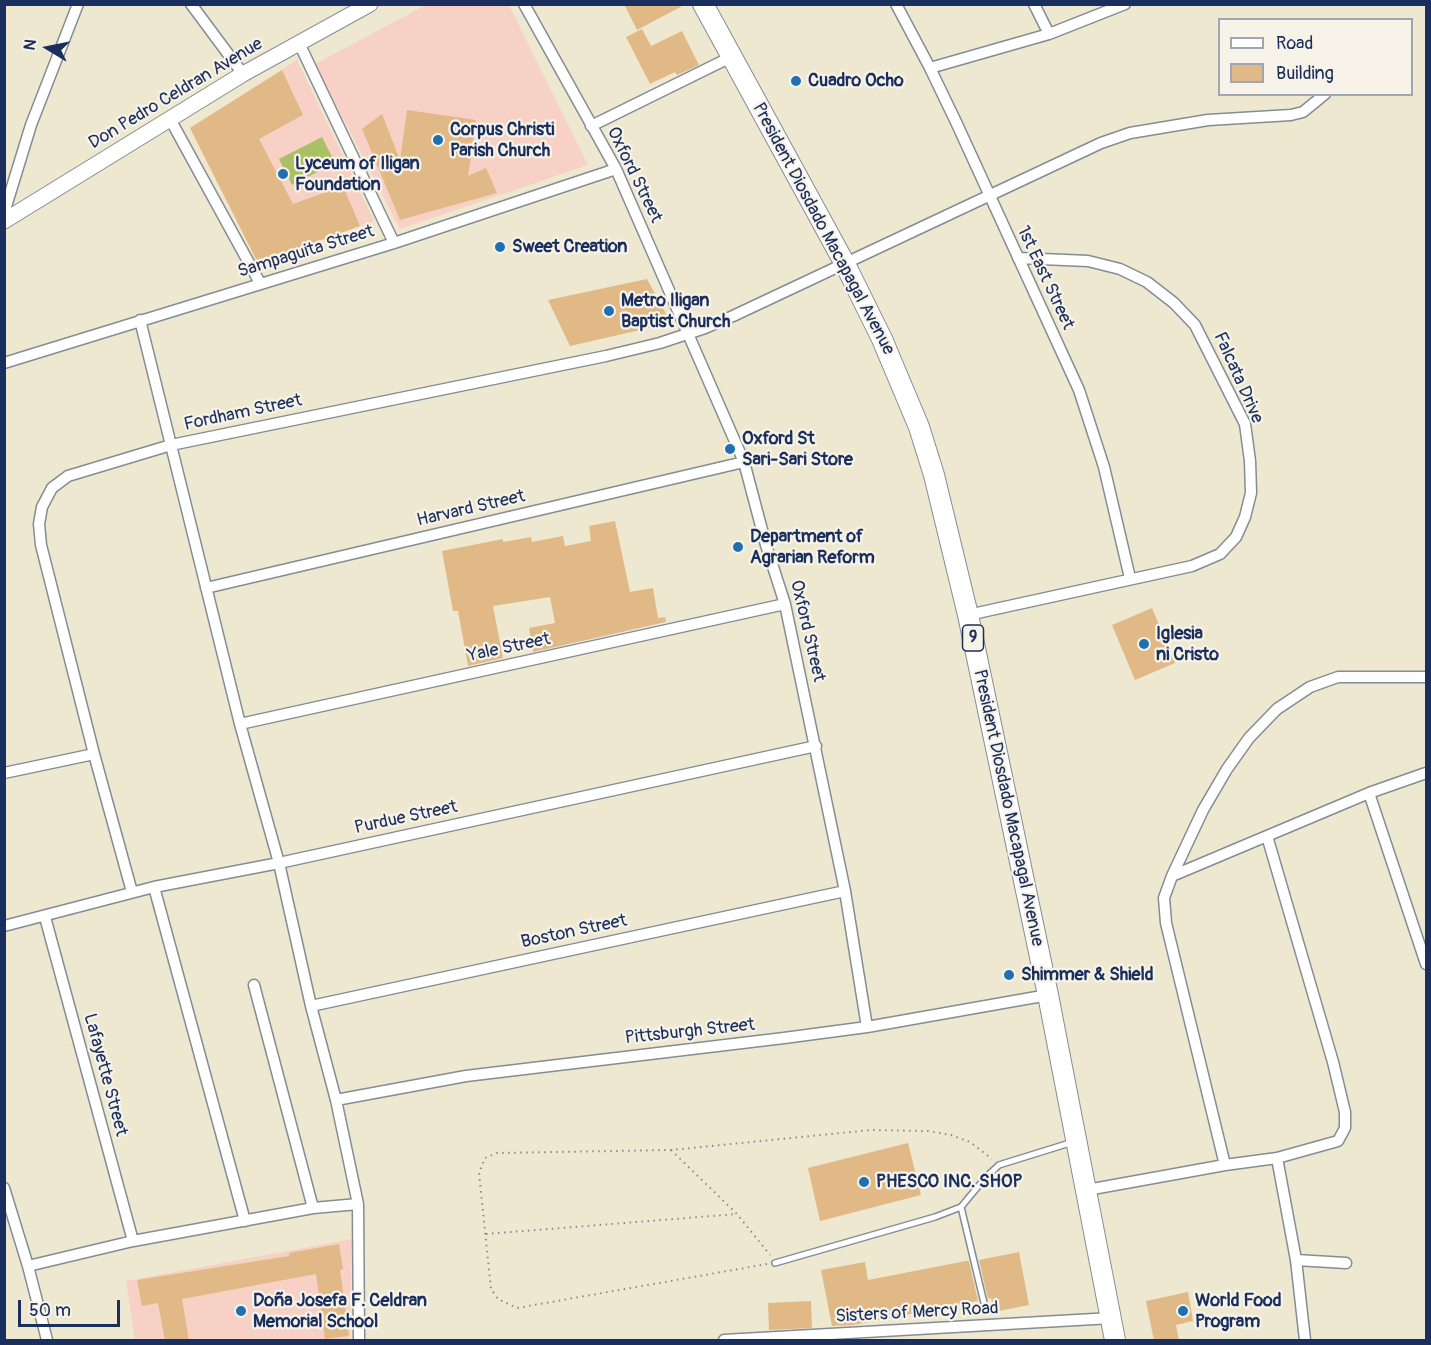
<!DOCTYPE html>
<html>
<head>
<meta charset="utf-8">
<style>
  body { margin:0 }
  #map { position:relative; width:1431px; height:1345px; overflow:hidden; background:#ede8cf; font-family:Pangolin,sans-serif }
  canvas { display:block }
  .frame { position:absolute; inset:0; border:6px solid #1b2f5e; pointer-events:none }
  .legend { position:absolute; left:1218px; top:18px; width:195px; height:78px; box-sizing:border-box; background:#f7f3e8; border:2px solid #9fa5b1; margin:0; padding:8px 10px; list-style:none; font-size:18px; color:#1b2f5e }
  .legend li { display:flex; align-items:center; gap:12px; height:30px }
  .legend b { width:30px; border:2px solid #9fa5b1 }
  .north { position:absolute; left:18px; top:18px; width:60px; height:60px; -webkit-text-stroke:4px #f7f3e8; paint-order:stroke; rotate:280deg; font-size:16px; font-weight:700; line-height:24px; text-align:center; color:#1b2f5e }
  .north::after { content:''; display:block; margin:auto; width:21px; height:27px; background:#1b2f5e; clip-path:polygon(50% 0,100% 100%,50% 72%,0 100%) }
  .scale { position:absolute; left:18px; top:1300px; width:102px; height:27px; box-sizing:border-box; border:3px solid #1b2f5e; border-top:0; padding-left:8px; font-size:18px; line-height:21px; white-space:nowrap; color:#1b2f5e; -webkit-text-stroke:4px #f7f3e8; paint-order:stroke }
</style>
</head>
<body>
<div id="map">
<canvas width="1431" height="1345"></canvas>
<div class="frame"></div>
<ul class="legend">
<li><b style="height:8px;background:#fff"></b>Road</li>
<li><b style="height:16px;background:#e1b986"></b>Building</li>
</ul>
<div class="north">N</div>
<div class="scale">50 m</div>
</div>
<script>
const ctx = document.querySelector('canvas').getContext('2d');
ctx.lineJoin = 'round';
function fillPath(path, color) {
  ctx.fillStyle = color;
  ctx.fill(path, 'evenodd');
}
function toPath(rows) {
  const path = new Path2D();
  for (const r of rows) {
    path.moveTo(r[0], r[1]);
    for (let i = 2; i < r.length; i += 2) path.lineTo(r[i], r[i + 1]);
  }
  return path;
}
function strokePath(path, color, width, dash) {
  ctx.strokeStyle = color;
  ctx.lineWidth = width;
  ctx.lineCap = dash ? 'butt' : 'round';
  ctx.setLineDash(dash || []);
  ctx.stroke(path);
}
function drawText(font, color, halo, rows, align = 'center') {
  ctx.font = font + ' Pangolin,sans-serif';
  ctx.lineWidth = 4.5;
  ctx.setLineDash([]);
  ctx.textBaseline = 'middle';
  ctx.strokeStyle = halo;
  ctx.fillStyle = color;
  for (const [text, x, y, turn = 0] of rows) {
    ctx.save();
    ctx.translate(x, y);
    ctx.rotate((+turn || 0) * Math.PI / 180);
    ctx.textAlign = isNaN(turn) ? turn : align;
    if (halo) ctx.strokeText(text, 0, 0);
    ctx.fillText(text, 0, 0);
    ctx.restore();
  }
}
fillPath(toPath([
  [426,5,509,5,588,165,400,229,315,64],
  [297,60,374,221,258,264,190,128],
  [352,1239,350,1340,135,1340,126,1281]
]), '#f7d1c6');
fillPath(toPath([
  [322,137,335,163,292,185,279,159]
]), '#abc065');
fillPath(toPath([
  [624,4,686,4,637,30],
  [642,29,651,46,682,31,699,65,677,75,675,72,650,84,626,37],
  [282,70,303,115,259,139,293,204,343,186,360,226,258,263,190,128],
  [407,110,476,120,468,176,486,168,497,193,400,220,362,129,382,114,400,160],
  [647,279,671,323,570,346,548,300],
  [615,521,630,592,653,588,658,618,665,617,666,622,533,652,529,628,555,623,550,597,493,606,503,658,468,666,458,611,453,611,442,551,503,539,503,542,531,537,532,542,563,536,565,546,591,541,589,526],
  [1152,608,1175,663,1135,680,1112,625],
  [908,1143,921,1195,820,1221,808,1168],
  [339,1244,343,1269,340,1270,349,1336,325,1339,316,1274,182,1299,189,1341,165,1341,158,1303,142,1306,137,1280,289,1256,289,1253],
  [1019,1252,1029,1305,994,1312,991,1298,988,1299,979,1260],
  [966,1261,969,1261,978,1301,853,1325,832,1326,821,1270,865,1262,868,1280],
  [1188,1292,1193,1321,1176,1325,1179,1341,1154,1341,1146,1301],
  [811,1301,812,1328,769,1330,768,1303]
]), '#e1b986');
const lane = toPath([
  [961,1207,984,1303],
  [775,1263,935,1217,961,1207,985,1178,999,1165,1073,1142]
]);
const street = toPath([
  [191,4,243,74],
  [524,4,616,169,744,462,766,545,785,604,845,891,867,1027],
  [896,4,930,68,956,122,1079,390,1104,467,1130,578],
  [1034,4,1049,34],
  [299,43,394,243],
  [930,68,1049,34,1125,4],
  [170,119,260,283],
  [591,126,731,57],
  [4,213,31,125,78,4],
  [140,320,240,724,279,863,311,1006,336,1100,358,1204,359,1340],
  [4,363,394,243,616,169],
  [206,588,744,462],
  [968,615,1192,566,1220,554,1236,537,1245,517,1251,493,1250,461,1245,424,1195,325,1174,303,1147,282,1120,269,1088,261,1018,258],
  [240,724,785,604],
  [4,773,94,754],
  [1369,793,1426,964],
  [1172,876,1369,793,1426,773],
  [154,887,245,1221],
  [132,892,94,754,41,545,39,524,42,507,52,488,68,476,171,445,606,356,660,343,705,328,733,316,1101,143,1130,133,1208,120,1291,115,1303,112,1325,94],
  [45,917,133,1241],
  [4,926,154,887,279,863,816,746],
  [254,985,313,1208],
  [311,1006,845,891],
  [336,1100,466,1076,784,1038,867,1027,1048,995],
  [1277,1158,1296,1260,1346,1263],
  [1225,1165,1166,923,1164,898,1172,876,1203,810,1227,769,1249,738,1277,709,1310,687,1338,677,1426,677],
  [4,1188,28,1266,47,1340],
  [1087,1190,1225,1165,1277,1158,1338,1141,1345,1128,1345,1112,1333,1062,1267,836],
  [1296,1260,1305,1340],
  [28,1266,133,1241,313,1208,358,1204],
  [724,1340,1112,1318]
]);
const secondary = toPath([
  [4,221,243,74,370,4]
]);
const highway = toPath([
  [703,4,845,264,882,339,919,427,934,475,968,615,1048,995,1115,1340]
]);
strokePath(lane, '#848c96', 8);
strokePath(street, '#848c96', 13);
strokePath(secondary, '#848c96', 17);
strokePath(highway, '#848c96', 22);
strokePath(toPath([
  [671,1150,737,1214,770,1255],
  [486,1234,737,1214],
  [767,1264,517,1308,498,1299,491,1289,479,1173,485,1158,497,1153,671,1150,871,1130,928,1131,951,1135,970,1142,992,1159]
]), '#848c96', 2, [1.5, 4.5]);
strokePath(lane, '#fff', 5);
strokePath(street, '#fff', 10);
strokePath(secondary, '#fff', 15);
strokePath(highway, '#fff', 20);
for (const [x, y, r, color] of [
  [796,81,6,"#1f6fb2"],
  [438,140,6,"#1f6fb2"],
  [283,174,6,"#1f6fb2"],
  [500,247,6,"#1f6fb2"],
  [609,311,6,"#1f6fb2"],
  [730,449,6,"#1f6fb2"],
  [738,547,6,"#1f6fb2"],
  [1144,644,6,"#1f6fb2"],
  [1009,975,6,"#1f6fb2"],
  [864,1182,6,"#1f6fb2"],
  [241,1311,6,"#1f6fb2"],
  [1183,1311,6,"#1f6fb2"]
]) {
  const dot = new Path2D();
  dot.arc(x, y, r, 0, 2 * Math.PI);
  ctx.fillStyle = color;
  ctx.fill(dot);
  strokePath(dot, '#f7f3e8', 2);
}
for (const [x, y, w] of [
  [973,638,21]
]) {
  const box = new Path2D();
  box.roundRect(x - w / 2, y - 13, w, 26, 4.5);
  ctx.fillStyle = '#f7f3e8';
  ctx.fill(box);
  strokePath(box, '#1b2f5e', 1.5);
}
drawText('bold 16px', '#1b2f5e', null, [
  ["9",973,638]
]);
drawText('bold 18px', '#1b2f5e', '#f7f3e8', [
  ["Cuadro Ocho",808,81],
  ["Corpus Christi",450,130],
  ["Parish Church",450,151],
  ["Lyceum of Iligan",295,164],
  ["Foundation",295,185],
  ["Sweet Creation",512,247],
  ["Metro Iligan",621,301],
  ["Baptist Church",621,322],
  ["Oxford St",742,439],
  ["Sari-Sari Store",742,460],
  ["Department of",750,537],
  ["Agrarian Reform",750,558],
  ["Iglesia",1156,634],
  ["ni Cristo",1156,655],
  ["Shimmer & Shield",1021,975],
  ["PHESCO INC. SHOP",876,1182],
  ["Doña Josefa F. Celdran",253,1301],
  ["Memorial School",253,1322],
  ["World Food",1195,1301],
  ["Program",1195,1322]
], 'left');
drawText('18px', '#1b2f5e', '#f7f3e8', [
  ["Don Pedro Celdran Avenue",176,94,-31],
  ["Oxford Street",634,175,64],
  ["President Diosdado Macapagal Avenue",823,229,62],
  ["Sampaguita Street",306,252,-17],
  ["1st East Street",1045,278,65],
  ["Falcata Drive",1238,378,66],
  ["Fordham Street",243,413,-12],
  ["Harvard Street",471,509,-13],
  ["Oxford Street",807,631,77],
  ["Yale Street",509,648,-12],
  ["President Diosdado Macapagal Avenue",1008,808,78],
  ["Purdue Street",406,818,-12],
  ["Boston Street",574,932,-12],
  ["Pittsburgh Street",690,1032,-6],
  ["Lafayette Street",105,1075,75],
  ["Sisters of Mercy Road",917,1313,-3]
]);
</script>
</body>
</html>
